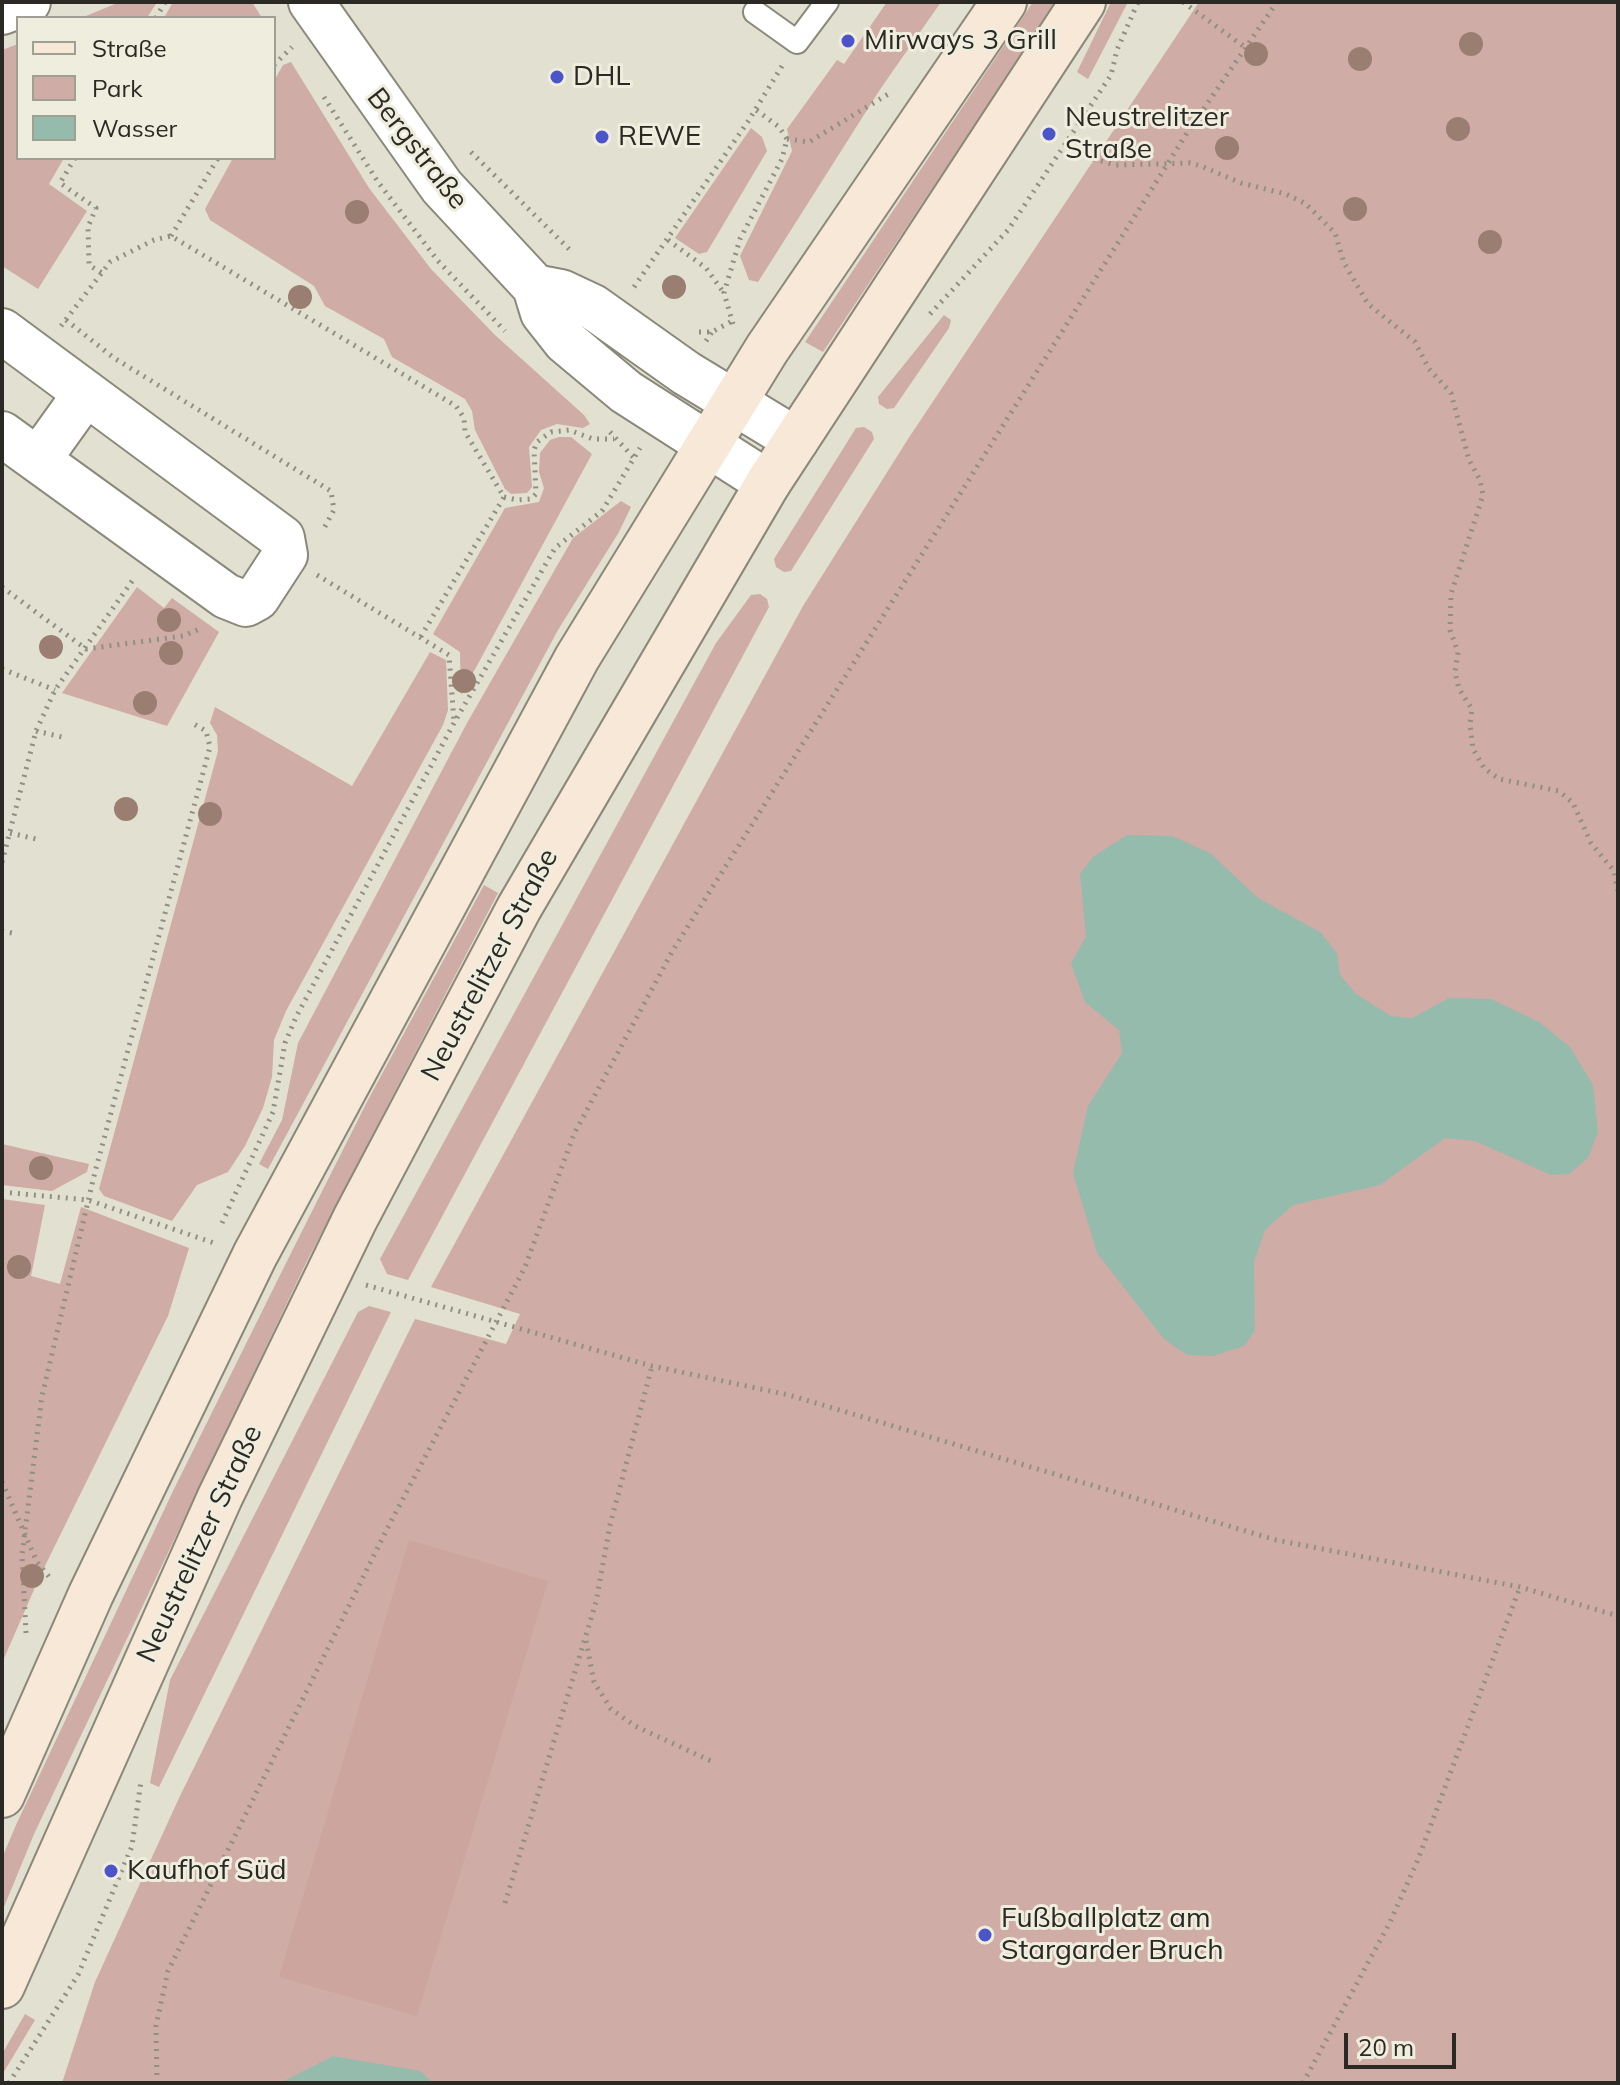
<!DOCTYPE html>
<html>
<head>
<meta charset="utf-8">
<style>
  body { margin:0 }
  #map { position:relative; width:1620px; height:2085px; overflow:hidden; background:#e2e0d0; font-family:Mulish,sans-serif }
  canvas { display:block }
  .frame { position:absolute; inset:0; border:4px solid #2a2923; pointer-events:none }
  .legend { position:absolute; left:16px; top:16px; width:260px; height:144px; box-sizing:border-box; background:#efeddd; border:2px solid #a09f93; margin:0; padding:10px 14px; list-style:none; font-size:24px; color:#2a2923 }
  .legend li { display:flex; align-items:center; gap:16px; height:40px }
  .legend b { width:40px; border:2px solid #a09f93 }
  .scale { position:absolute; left:1344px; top:2033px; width:112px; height:36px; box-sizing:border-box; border:4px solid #2a2923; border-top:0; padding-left:10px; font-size:24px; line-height:28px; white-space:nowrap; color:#2a2923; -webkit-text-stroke:6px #efeddd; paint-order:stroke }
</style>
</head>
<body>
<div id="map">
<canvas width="1620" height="2085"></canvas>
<div class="frame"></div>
<ul class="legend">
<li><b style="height:10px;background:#f8e8d8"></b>Straße</li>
<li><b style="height:22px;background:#cfaca5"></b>Park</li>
<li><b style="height:22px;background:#95bbad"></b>Wasser</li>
</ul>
<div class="scale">20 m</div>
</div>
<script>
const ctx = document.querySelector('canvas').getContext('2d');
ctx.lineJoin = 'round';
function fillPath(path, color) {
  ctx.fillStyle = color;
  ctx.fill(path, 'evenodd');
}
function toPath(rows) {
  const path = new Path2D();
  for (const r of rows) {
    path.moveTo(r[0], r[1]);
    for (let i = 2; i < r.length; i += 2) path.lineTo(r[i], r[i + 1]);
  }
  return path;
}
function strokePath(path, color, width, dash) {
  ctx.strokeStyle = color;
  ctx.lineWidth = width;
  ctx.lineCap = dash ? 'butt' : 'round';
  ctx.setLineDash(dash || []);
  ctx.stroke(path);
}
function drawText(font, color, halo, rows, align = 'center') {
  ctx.font = font + ' Mulish,sans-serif';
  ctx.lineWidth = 6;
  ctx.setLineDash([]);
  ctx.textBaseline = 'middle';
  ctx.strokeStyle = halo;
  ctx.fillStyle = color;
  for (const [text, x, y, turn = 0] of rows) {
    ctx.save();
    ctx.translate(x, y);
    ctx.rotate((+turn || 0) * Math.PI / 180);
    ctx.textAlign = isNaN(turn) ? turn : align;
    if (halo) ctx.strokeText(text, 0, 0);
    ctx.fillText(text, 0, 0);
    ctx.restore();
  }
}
fillPath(toPath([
  [120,2,157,2,147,18,81,18],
  [173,2,252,2,262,18,164,18],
  [887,2,941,2,881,88,758,282,749,280,740,256,792,151,787,129,837,60,844,64],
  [1033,2,1057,2,823,352,805,342],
  [1111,2,1128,2,1088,79,1077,72],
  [1199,2,1618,2,1618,2083,62,2083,95,1982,179,1798,415,1319,506,1344,520,1314,431,1287,803,606,908,439],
  [18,44,18,158,64,158,49,184,87,211,38,289,2,266,2,50],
  [291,62,369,188,431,269,495,335,584,415,590,424,583,428,557,424,541,430,529,447,532,487,527,493,511,494,505,489,475,430,472,411,465,399,392,357,384,339,325,306,314,286,210,220,205,209,233,158,274,158,274,81,283,65],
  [751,128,762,137,767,151,707,252,699,254,675,238],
  [944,315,951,320,949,328,894,408,887,409,879,404,878,397],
  [864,427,872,432,874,439,791,571,784,572,776,567,774,559,856,428],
  [559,437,571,437,592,454,461,695,460,652,433,634,505,508,539,502,544,488,539,472,540,453,550,440],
  [621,501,631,507,619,532,558,630,268,1169,259,1164,282,1120,298,1043,467,723,573,538],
  [137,587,164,608,172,598,219,632,167,726,62,693],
  [760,594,767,599,769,607,408,1280,387,1274,380,1259,716,643,751,595],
  [430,652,446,660,448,710,443,725,286,1011,274,1040,272,1077,263,1108,245,1146,228,1172,197,1185,172,1221,104,1196,99,1189,218,751,217,735,210,723,215,707,352,786],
  [484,885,498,893,306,1263,34,1834,2,1912,2,1858,16,1825,173,1491,289,1257,368,1100],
  [2,1144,89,1164,87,1172,52,1191,2,1185],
  [2,1199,45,1205,31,1276,60,1284,81,1207,189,1248,168,1316,40,1576,2,1663],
  [369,1306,391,1312,159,1787,150,1783,170,1680,358,1312],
  [25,2014,35,2020,2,2075,2,2054]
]), '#cfaca5');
fillPath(toPath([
  [409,1540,548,1581,417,2016,279,1977]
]), '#cba59e');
fillPath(toPath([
  [1127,835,1172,836,1210,853,1258,898,1320,932,1337,953,1340,975,1356,994,1391,1016,1412,1018,1449,998,1491,999,1539,1022,1570,1047,1593,1085,1598,1132,1588,1158,1569,1174,1551,1175,1475,1141,1445,1138,1380,1185,1293,1205,1265,1230,1254,1262,1255,1331,1244,1346,1213,1356,1187,1355,1164,1339,1097,1253,1073,1173,1088,1106,1122,1053,1119,1030,1085,1002,1071,964,1086,936,1080,874,1093,857],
  [333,2056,420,2071,433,2083,280,2083]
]), '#95bbad');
const service = toPath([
  [755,12,797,42,827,2]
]);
const minor = toPath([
  [311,2,442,187,535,287,543,313,565,341,626,392,768,483],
  [2,12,28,2],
  [535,287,561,292,593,307,686,373,796,440],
  [2,331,282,538,285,555,257,598,246,604,226,596,2,434],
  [38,460,86,393]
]);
const secondary = toPath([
  [2,1795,91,1594,255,1255,577,658,767,349,1004,2],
  [2,1986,220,1497,355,1219,519,908,768,483,1083,2]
]);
strokePath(service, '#8a8879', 26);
strokePath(minor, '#8a8879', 48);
strokePath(secondary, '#8a8879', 48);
strokePath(toPath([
  [1183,2,1246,48],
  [156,18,165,2],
  [274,65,292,47],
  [324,97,378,182,438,261,505,331],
  [787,139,809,142,890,93],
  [1065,144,1087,157,1116,165,1190,163,1201,166,1241,183,1286,194,1306,204,1335,233,1344,263,1368,304,1415,342,1429,369,1451,393,1469,460,1480,480,1483,495,1451,594,1450,630,1458,652,1455,672,1459,689,1472,709,1470,724,1473,749,1484,768,1499,779,1559,791,1573,803,1591,843,1614,871,1618,891],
  [471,152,572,252],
  [75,158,60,183,96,208,88,227,89,265,102,273],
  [171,236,218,158],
  [668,240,706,268,724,293],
  [634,287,749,120,782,66],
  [930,314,1008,230,1111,75,1117,50,1138,2],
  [66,320,114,358,331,491,334,510,323,530],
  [733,324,724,293,740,239,782,159,787,139,779,127,756,110],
  [61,326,110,262,154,240,171,236,456,406,464,418,465,432,504,497,420,638],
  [699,332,712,332,734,320],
  [706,341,712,332],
  [610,432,634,458],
  [504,497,517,500,531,499,536,494,534,450,537,442,551,432,569,430,593,439,614,439],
  [317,575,449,655,454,722],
  [2,587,86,649,183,636,202,628],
  [2,669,55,690],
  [36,731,62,737],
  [10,833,36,839],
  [2,862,36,731,55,690,135,577],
  [2,931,12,933],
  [2,1192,88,1200,217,1244],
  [222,1223,273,1112,285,1043,296,1017,454,723,555,548,602,511,640,448],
  [366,1285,652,1366,789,1395,1276,1540,1520,1587,1618,1616],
  [2,1482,37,1562,50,1578],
  [26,1633,22,1555,42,1396,95,1172,210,747,206,731,192,723],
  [586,1641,594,1682,611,1709,635,1726,711,1761],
  [505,1903,596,1602,610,1525,652,1366],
  [9,2083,78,1975,132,1846,141,1781],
  [157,2083,156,2026,168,1971,386,1531,525,1267,574,1134,673,950,1187,133,1277,2],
  [1303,2083,1390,1922,1417,1862,1520,1587]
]), '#908f83', 5, [2, 6]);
strokePath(service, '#fff', 22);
strokePath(minor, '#fff', 44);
strokePath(secondary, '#f8e8d8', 44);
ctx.fillStyle = '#9a7e71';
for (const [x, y] of [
  [1471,44],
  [1256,54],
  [1360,59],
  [1458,129],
  [1227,148],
  [1355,209],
  [357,212],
  [1490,242],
  [674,287],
  [300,297],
  [169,620],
  [51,647],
  [171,653],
  [464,681],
  [145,703],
  [126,809],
  [210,814],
  [41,1168],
  [19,1267],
  [32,1576]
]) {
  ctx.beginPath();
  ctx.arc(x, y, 12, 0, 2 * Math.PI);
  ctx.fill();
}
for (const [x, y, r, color] of [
  [848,41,8,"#4c54ca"],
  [557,77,8,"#4c54ca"],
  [1049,134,8,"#4c54ca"],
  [602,137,8,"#4c54ca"],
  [111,1871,8,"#4c54ca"],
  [985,1935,8,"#4c54ca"]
]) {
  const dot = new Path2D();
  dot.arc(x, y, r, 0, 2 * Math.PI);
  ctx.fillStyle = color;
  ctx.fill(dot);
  strokePath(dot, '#efeddd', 3);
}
drawText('28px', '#2a2923', '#efeddd', [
  ["Mirways 3 Grill",864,41],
  ["DHL",573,77],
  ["Neustrelitzer",1065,118],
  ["Straße",1065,150],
  ["REWE",618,137],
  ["Kaufhof Süd",127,1871],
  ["Fußballplatz am",1001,1919],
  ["Stargarder Bruch",1001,1951]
], 'left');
drawText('28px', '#2a2923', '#efeddd', [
  ["Bergstraße",417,149,52],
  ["Neustrelitzer Straße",490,965,-62],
  ["Neustrelitzer Straße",200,1544,-65]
]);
</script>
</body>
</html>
